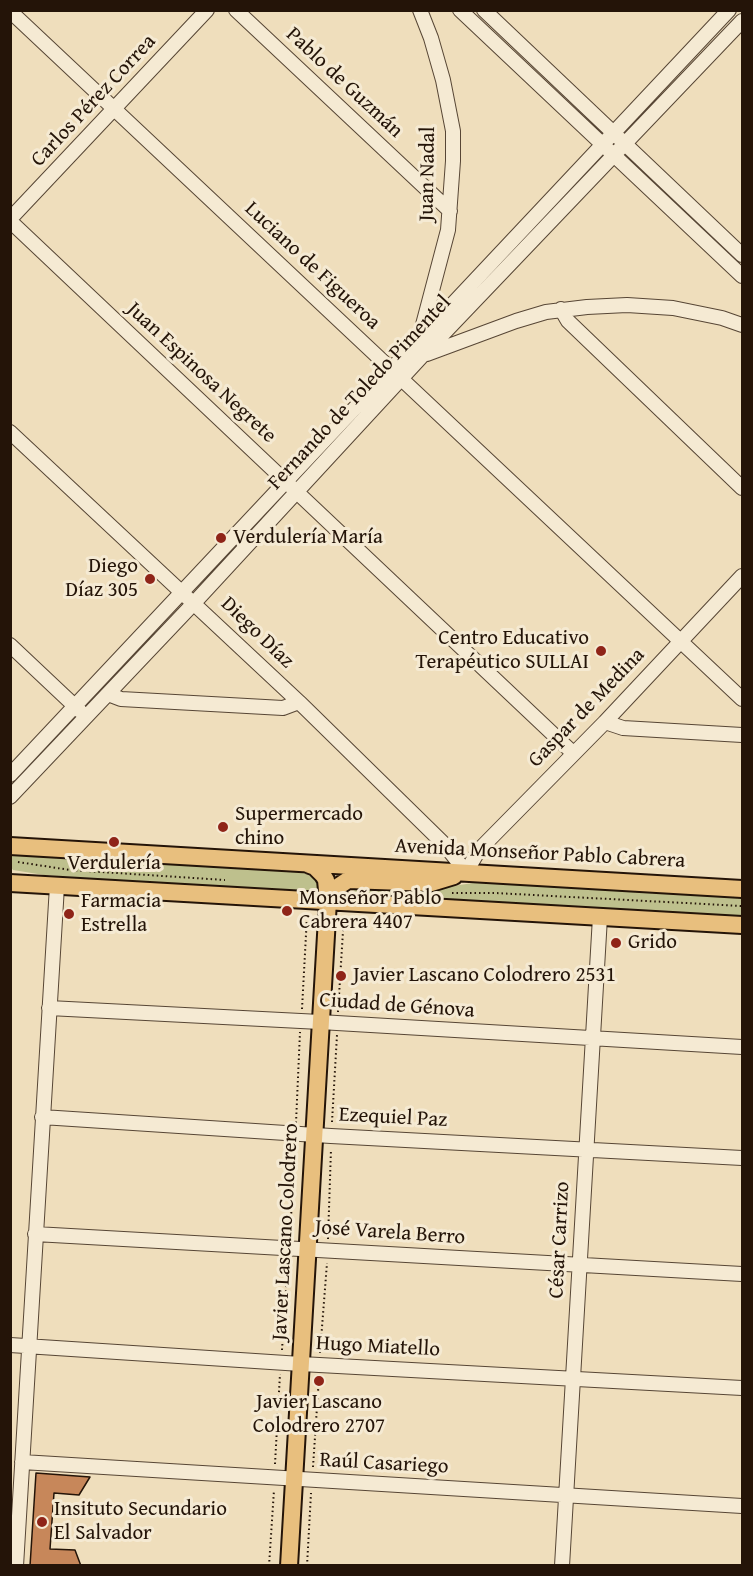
<!DOCTYPE html>
<html>
<head>
<meta charset="utf-8">
<style>
  body { margin:0 }
  #map { position:relative; width:753px; height:1576px; overflow:hidden; background:#efdebc; font-family:"Gentium Book Plus",serif }
  canvas { display:block }
  .frame { position:absolute; inset:0; border:12px solid #241408; pointer-events:none }
</style>
</head>
<body>
<div id="map">
<canvas width="753" height="1576"></canvas>
<div class="frame"></div>
</div>
<script>
const ctx = document.querySelector('canvas').getContext('2d');
ctx.lineJoin = 'round';
function fillPath(path, color) {
  ctx.fillStyle = color;
  ctx.fill(path, 'evenodd');
}
function toPath(rows) {
  const path = new Path2D();
  for (const r of rows) {
    path.moveTo(r[0], r[1]);
    for (let i = 2; i < r.length; i += 2) path.lineTo(r[i], r[i + 1]);
  }
  return path;
}
function strokePath(path, color, width, dash) {
  ctx.strokeStyle = color;
  ctx.lineWidth = width;
  ctx.lineCap = dash ? 'butt' : 'round';
  ctx.setLineDash(dash || []);
  ctx.stroke(path);
}
function drawText(font, color, halo, rows, align = 'center') {
  ctx.font = font + ' "Gentium Book Plus",serif';
  ctx.lineWidth = 6;
  ctx.setLineDash([]);
  ctx.textBaseline = 'middle';
  ctx.strokeStyle = halo;
  ctx.fillStyle = color;
  for (const [text, x, y, turn = 0] of rows) {
    ctx.save();
    ctx.translate(x, y);
    ctx.rotate((+turn || 0) * Math.PI / 180);
    ctx.textAlign = isNaN(turn) ? turn : align;
    if (halo) ctx.strokeText(text, 0, 0);
    ctx.fillText(text, 0, 0);
    ctx.restore();
  }
}
fillPath(toPath([
  [11,855,300,871,312,877,319,883,322,891,316,895,44,875,13,870,11,867],
  [480,882,742,896,742,917,351,893,360,886,432,889]
]), '#bec08d');
const building = toPath([
  [36,1473,90,1477,79,1495,54,1493,50,1549,75,1550,81,1566,30,1566,36,1473]
]);
fillPath(building, '#c7875a');
strokePath(building, '#241408', 1.5);
const minor = toPath([
  [236,10,450,211],
  [420,10,431,38,443,80,453,131,453,161,448,230,420,336],
  [460,10,742,276],
  [484,10,742,255],
  [10,11,742,699],
  [10,219,207,10],
  [10,221,573,753],
  [561,309,568,321,742,488],
  [427,354,516,321,546,312,587,307,627,305,673,308,722,318,742,325],
  [10,432,299,702,445,845,466,872,479,850,605,722,742,576],
  [10,645,80,711],
  [108,694,121,699,283,708,299,702],
  [605,722,623,728,742,735],
  [10,775,729,10],
  [10,797,194,603,422,356,742,21],
  [49,1008,320,1022,742,1047],
  [42,1117,331,1136,742,1158],
  [35,1234,742,1274],
  [10,1345,301,1364,742,1388],
  [22,1462,742,1506],
  [16,1566,57,886],
  [562,1566,600,917]
]);
const major = toPath([
  [10,846,742,889],
  [10,883,742,925],
  [328,901,339,886,348,880,431,883,454,876],
  [289,1566,328,901,326,880,323,875,315,867,307,864]
]);
strokePath(minor, '#574635', 16);
strokePath(major, '#241408', 20);
strokePath(toPath([
  [18,862,70,870,225,880],
  [452,893,495,893,742,906],
  [302,1009,307,916],
  [338,1012,344,915],
  [332,1122,337,1035],
  [296,1123,300,1032],
  [290,1236,295,1146],
  [328,1239,331,1149],
  [282,1350,288,1260],
  [320,1353,327,1263],
  [275,1464,280,1374],
  [313,1467,319,1377],
  [269,1566,274,1490],
  [307,1566,311,1493]
]), '#241408', 2, [1.5, 3]);
strokePath(minor, '#f5ead3', 14);
strokePath(major, '#e8bf7e', 16);
for (const [x, y, r, color] of [
  [221,538,6,"#8f2418"],
  [150,579,6,"#8f2418"],
  [601,651,6,"#8f2418"],
  [223,827,6,"#8f2418"],
  [114,842,6,"#8f2418"],
  [287,911,6,"#8f2418"],
  [69,914,6,"#8f2418"],
  [616,943,6,"#8f2418"],
  [341,976,6,"#8f2418"],
  [319,1381,6,"#8f2418"],
  [42,1522,6,"#8f2418"]
]) {
  const dot = new Path2D();
  dot.arc(x, y, r, 0, 2 * Math.PI);
  ctx.fillStyle = color;
  ctx.fill(dot);
  strokePath(dot, '#f5ead3', 2);
}
drawText('21px', '#241408', '#f5ead3', [
  ["Pablo de Guzmán",344,83,43],
  ["Carlos Pérez Correa",94,101,-47],
  ["Juan Nadal",428,174,-89],
  ["Luciano de Figueroa",312,266,43],
  ["Juan Espinosa Negrete",201,373,43],
  ["Fernando de Toledo Pimentel",360,393,-47],
  ["Diego Díaz",257,633,44],
  ["Gaspar de Medina",587,708,-46],
  ["Avenida Monseñor Pablo Cabrera",540,854,3],
  ["Ciudad de Génova",397,1006,4],
  ["Ezequiel Paz",393,1118,3],
  ["Javier Lascano Colodrero",286,1232,-87],
  ["José Varela Berro",390,1233,4],
  ["César Carrizo",560,1240,-87],
  ["Hugo Miatello",378,1347,3],
  ["Raúl Casariego",384,1464,3]
]);
drawText('21px', '#241408', '#f5ead3', [
  ["Verdulería María",233,538],
  ["Diego",138,567,"right"],
  ["Díaz 305",138,591,"right"],
  ["Centro Educativo",589,639,"right"],
  ["Terapéutico SULLAI",589,663,"right"],
  ["Supermercado",235,815],
  ["chino",235,839],
  ["Verdulería",114,864,"center"],
  ["Monseñor Pablo",299,899],
  ["Cabrera 4407",299,923],
  ["Farmacia",81,902],
  ["Estrella",81,926],
  ["Grido",628,943],
  ["Javier Lascano Colodrero 2531",353,976],
  ["Javier Lascano",319,1403,"center"],
  ["Colodrero 2707",319,1427,"center"],
  ["Insituto Secundario",54,1510],
  ["El Salvador",54,1534]
], 'left');
</script>
</body>
</html>
